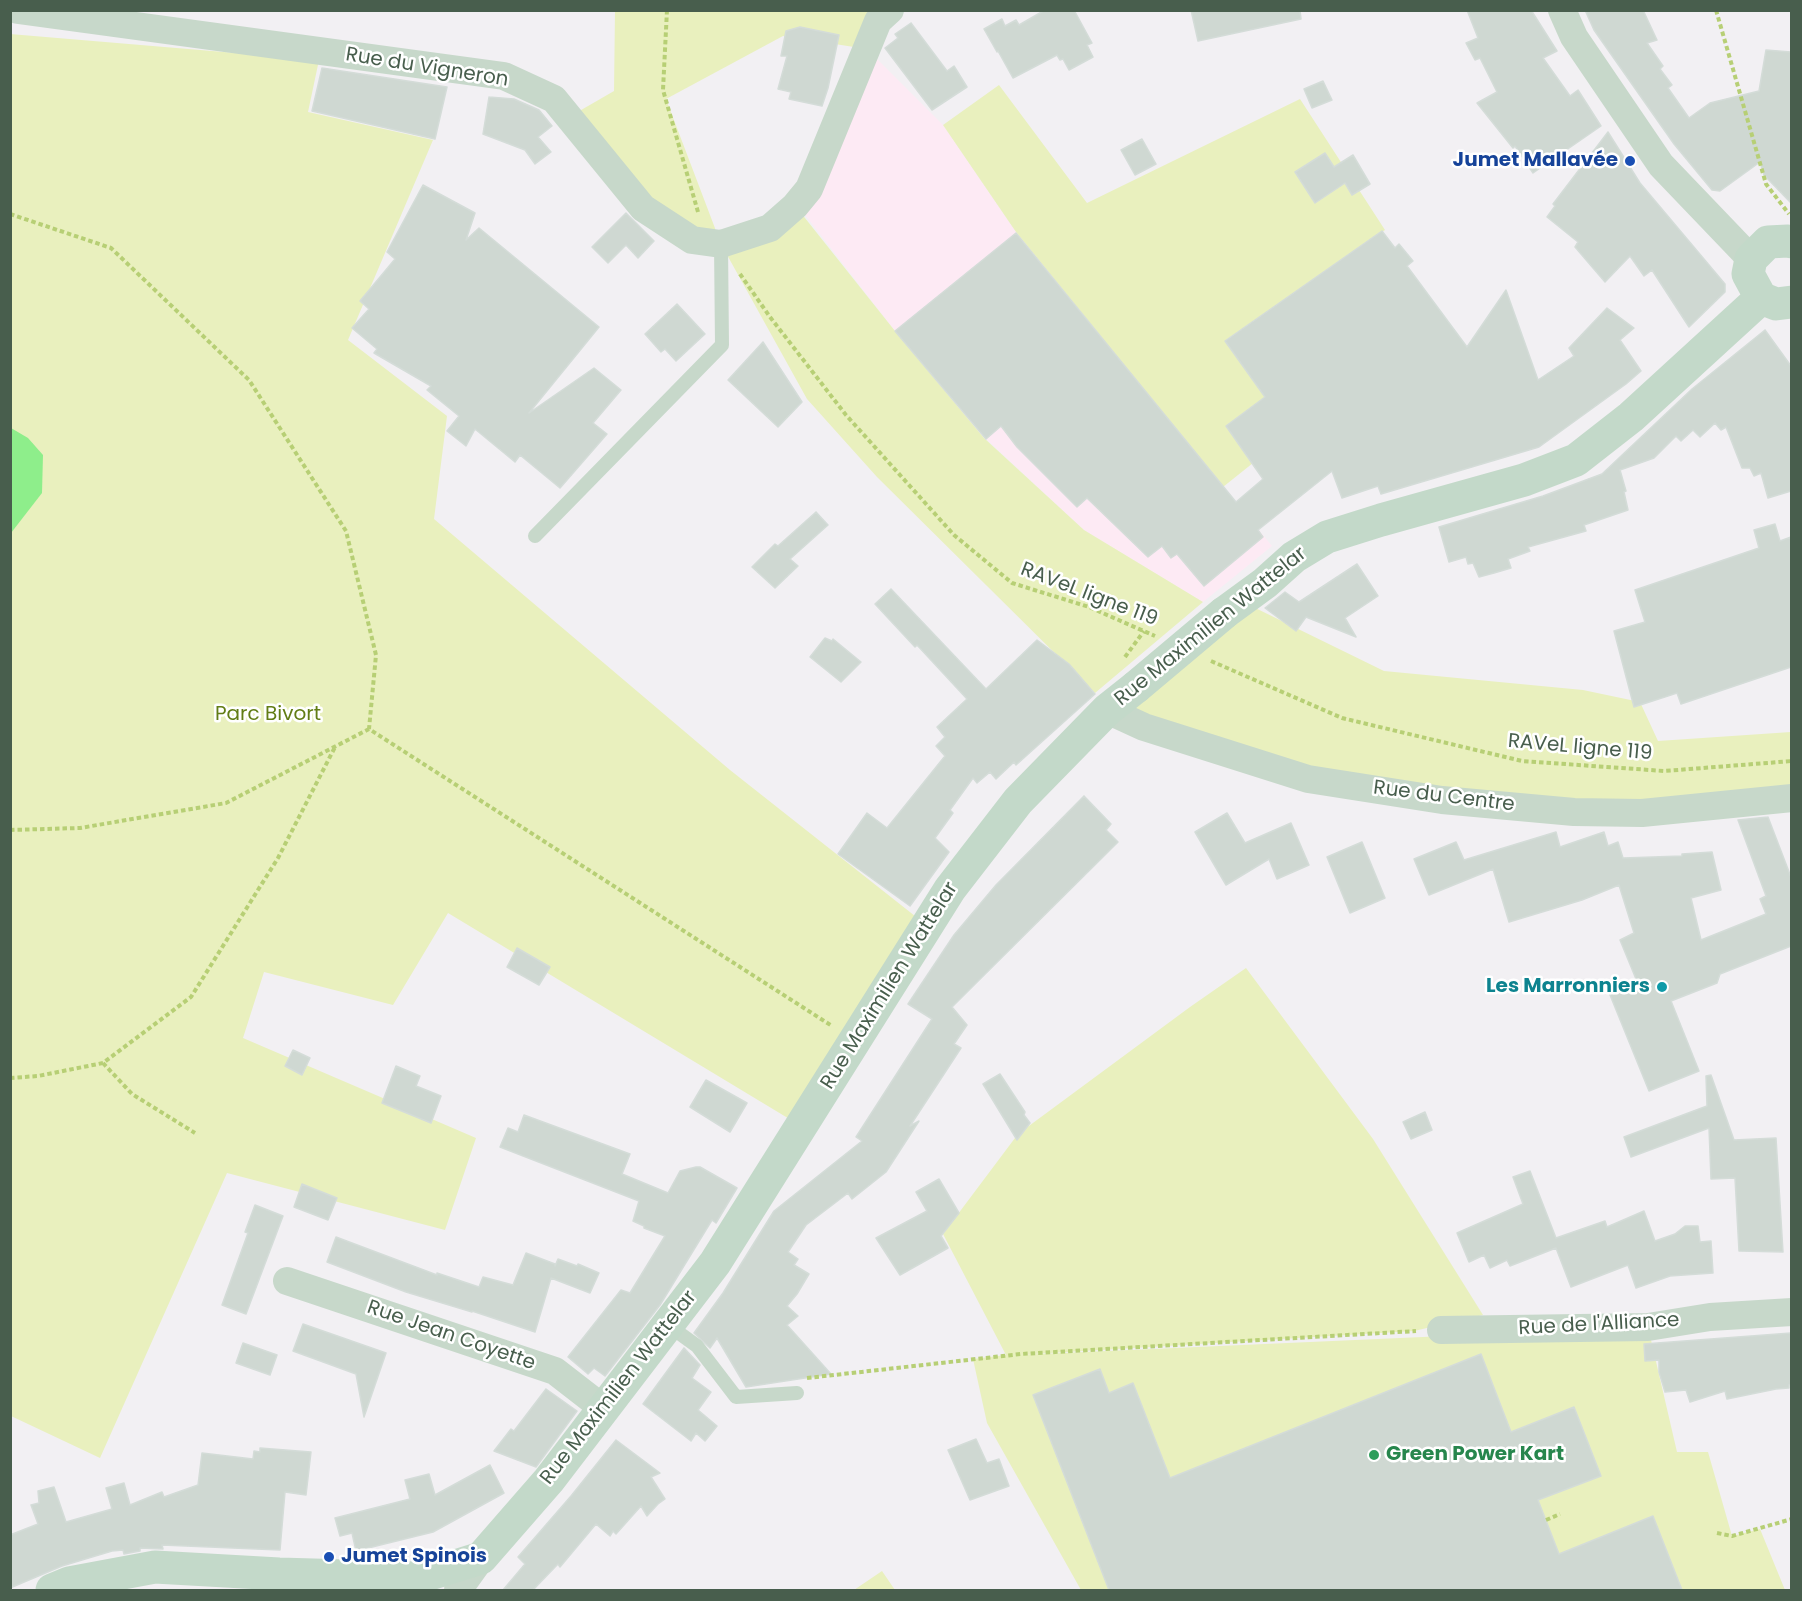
<!DOCTYPE html>
<html>
<head>
<meta charset="utf-8">
<style>
  body { margin:0 }
  #map { position:relative; width:1802px; height:1601px; overflow:hidden; background:#f2f0f3; font-family:Poppins,sans-serif }
  canvas { display:block }
  .frame { position:absolute; inset:0; border:12px solid #485e4d; pointer-events:none }
</style>
</head>
<body>
<div id="map">
<canvas width="1802" height="1601"></canvas>
<div class="frame"></div>
</div>
<script>
const ctx = document.querySelector('canvas').getContext('2d');
ctx.lineJoin = 'round';
function fillPath(path, color) {
  ctx.fillStyle = color;
  ctx.fill(path, 'evenodd');
}
function toPath(rows) {
  const path = new Path2D();
  for (const r of rows) {
    path.moveTo(r[0], r[1]);
    for (let i = 2; i < r.length; i += 2) path.lineTo(r[i], r[i + 1]);
  }
  return path;
}
function strokePath(path, color, width, dash) {
  ctx.strokeStyle = color;
  ctx.lineWidth = width;
  ctx.lineCap = dash ? 'butt' : 'round';
  ctx.setLineDash(dash || []);
  ctx.stroke(path);
}
function drawText(font, color, halo, rows, align = 'center') {
  ctx.font = font + ' Poppins,sans-serif';
  ctx.lineWidth = 5;
  ctx.setLineDash([]);
  ctx.textBaseline = 'middle';
  ctx.strokeStyle = halo;
  ctx.fillStyle = color;
  for (const [text, x, y, turn = 0] of rows) {
    ctx.save();
    ctx.translate(x, y);
    ctx.rotate((+turn || 0) * Math.PI / 180);
    ctx.textAlign = isNaN(turn) ? turn : align;
    if (halo) ctx.strokeText(text, 0, 0);
    ctx.fillText(text, 0, 0);
    ctx.restore();
  }
}
fillPath(toPath([
  [867,49,943,125,1016,232,1272,546,1203,602,1084,530,984,437,895,331,802,211]
]), '#fdeaf4');
fillPath(toPath([
  [615,11,890,11,867,49,783,36,666,99,721,244,801,213,895,331,984,438,1084,530,1203,602,1095,693,877,477,807,399,721,244,658,218,569,117,614,91],
  [10,34,319,60,308,112,433,140,348,340,447,416,434,519,730,770,920,920,801,1126,448,913,393,1005,264,972,243,1038,476,1138,445,1230,227,1173,100,1458,11,1416],
  [999,85,1087,203,1300,99,1385,230,1226,340,1293,431,1223,487,1016,232,943,125],
  [1241,601,1384,671,1583,690,1640,702,1658,741,1791,732,1791,797,1586,812,1405,794,1107,710],
  [1246,968,1373,1139,1483,1315,1414,1331,1017,1355,1648,1327,1677,1452,1708,1452,1732,1536,1760,1529,1785,1590,1081,1590,987,1423,973,1359,1006,1355,943,1234,1018,1134,1190,1007],
  [882,1571,895,1590,854,1590]
]), '#e9f0be');
fillPath(toPath([
  [11,428,28,438,43,455,42,493,11,533]
]), '#8eee8b');
const building = toPath([
  [1045,10,1074,10,1092,43,1087,45,1093,57,1069,70,1063,59,1060,60,1057,55,1013,78,998,51,997,52,984,29,1002,19,1005,26,1016,20,1019,25,1045,10],
  [1191,10,1300,10,1301,19,1198,41,1191,10],
  [1467,10,1531,10,1557,51,1543,58,1570,96,1578,90,1601,126,1533,173,1515,146,1513,148,1477,103,1497,92,1480,58,1475,60,1466,43,1478,38,1467,10],
  [1585,10,1643,10,1657,40,1647,43,1663,66,1660,69,1672,85,1668,88,1689,118,1710,103,1759,91,1766,50,1791,52,1791,203,1764,175,1760,162,1720,191,1712,190,1674,144,1594,30,1585,10],
  [911,23,947,71,954,66,967,87,932,110,885,48,898,38,895,34,911,23],
  [800,27,839,35,828,88,822,106,789,99,791,92,778,89,787,56,781,56,786,31,800,27],
  [322,68,447,87,435,139,312,111,322,68],
  [1323,81,1332,100,1312,108,1304,89,1323,81],
  [489,97,514,99,539,110,552,126,538,137,551,152,535,164,525,150,483,134,489,97],
  [1608,132,1640,183,1725,284,1725,292,1689,327,1652,270,1644,276,1630,256,1605,282,1575,247,1578,242,1547,217,1555,206,1553,204,1608,132],
  [1142,139,1156,164,1135,175,1121,150,1142,139],
  [1325,153,1334,167,1353,155,1370,184,1352,195,1345,183,1315,203,1295,172,1325,153],
  [423,185,475,213,466,240,479,228,599,327,529,413,594,368,621,390,593,423,607,434,560,488,520,455,515,462,475,429,466,446,447,431,459,416,427,390,431,386,374,353,377,349,352,328,369,309,360,301,395,259,387,252,423,185],
  [626,213,654,241,638,258,626,245,608,263,592,247,626,213],
  [1382,231,1395,248,1399,244,1413,261,1407,266,1467,347,1506,290,1538,380,1574,356,1569,348,1607,308,1634,328,1620,340,1641,371,1626,384,1539,447,1381,494,1378,486,1342,498,1332,471,1258,530,1263,537,1204,586,1177,554,1171,558,1162,546,1148,557,1087,498,1077,507,1017,447,1001,426,986,439,895,331,1016,233,1236,502,1263,479,1226,426,1265,397,1225,341,1382,231],
  [677,304,705,334,676,361,665,349,661,352,645,334,677,304],
  [1765,330,1791,366,1791,491,1768,498,1761,473,1754,476,1750,468,1742,468,1726,427,1721,430,1715,423,1700,437,1693,430,1681,441,1676,436,1654,458,1620,470,1626,491,1624,492,1628,510,1584,525,1586,531,1528,547,1530,551,1508,559,1511,568,1494,573,1479,577,1473,563,1468,564,1466,557,1449,562,1439,527,1543,496,1602,474,1692,389,1765,330],
  [763,342,802,402,778,427,728,380,763,342],
  [816,512,828,525,790,559,798,566,775,588,752,567,775,544,778,546,816,512],
  [1775,524,1780,541,1791,537,1791,667,1681,704,1677,693,1634,707,1614,631,1645,622,1635,590,1759,548,1754,530,1775,524],
  [1357,564,1378,596,1345,618,1356,637,1306,617,1296,631,1265,608,1285,592,1299,602,1357,564],
  [891,589,986,689,1037,640,1069,664,1095,694,1016,765,1014,762,996,779,990,772,977,783,973,778,950,810,953,813,935,838,949,852,910,906,838,854,867,813,887,828,945,756,936,746,945,737,937,727,967,699,917,645,915,647,875,604,891,589],
  [825,638,832,641,833,639,861,662,841,682,810,657,825,638],
  [1084,796,1111,824,1106,830,1118,842,952,1007,967,1025,954,1044,961,1048,910,1126,919,1121,886,1172,852,1199,848,1193,806,1225,788,1252,798,1259,794,1265,809,1274,797,1294,787,1306,798,1316,787,1325,831,1374,746,1387,717,1338,710,1348,694,1333,723,1293,774,1211,862,1141,856,1137,932,1019,908,1004,954,935,996,885,1084,796],
  [1227,813,1245,843,1291,823,1309,865,1277,879,1269,859,1226,885,1195,832,1227,813],
  [1768,817,1791,877,1791,946,1720,974,1717,983,1671,1001,1699,1071,1649,1091,1608,990,1636,979,1620,940,1634,933,1619,885,1582,900,1509,922,1493,869,1429,895,1414,859,1456,842,1464,860,1556,832,1560,847,1604,832,1608,846,1618,842,1623,858,1682,856,1682,854,1712,852,1721,890,1691,898,1701,940,1766,914,1760,899,1766,896,1738,820,1768,817],
  [1362,842,1385,898,1350,913,1327,857,1362,842],
  [517,948,550,967,539,985,507,967,517,948],
  [293,1050,310,1058,302,1075,285,1066,293,1050],
  [396,1066,420,1076,416,1086,441,1096,431,1123,382,1103,396,1066],
  [1000,1074,1025,1112,1024,1115,1030,1123,1017,1140,983,1084,1000,1074],
  [1711,1075,1734,1140,1776,1138,1783,1252,1739,1251,1735,1178,1711,1179,1709,1128,1631,1157,1624,1137,1707,1106,1706,1076,1711,1075],
  [706,1080,747,1103,730,1132,690,1107,706,1080],
  [1425,1112,1432,1130,1411,1139,1403,1122,1425,1112],
  [524,1115,630,1154,622,1174,668,1193,680,1171,696,1167,700,1167,737,1188,716,1223,712,1220,660,1305,605,1376,594,1368,588,1374,568,1357,621,1290,630,1293,665,1236,644,1228,644,1226,633,1221,639,1201,500,1147,508,1128,518,1132,524,1115],
  [1530,1171,1556,1238,1605,1221,1607,1227,1644,1211,1655,1241,1675,1234,1685,1226,1698,1226,1700,1242,1711,1241,1713,1273,1670,1276,1636,1288,1628,1265,1571,1287,1556,1248,1510,1266,1507,1260,1490,1268,1484,1255,1469,1262,1457,1233,1523,1204,1513,1177,1530,1171],
  [939,1179,959,1213,941,1236,948,1248,900,1275,876,1238,927,1211,916,1192,939,1179],
  [302,1184,337,1198,328,1220,294,1207,302,1184],
  [255,1205,283,1216,246,1314,222,1305,248,1233,245,1232,255,1205],
  [336,1237,437,1275,437,1273,479,1287,483,1277,513,1285,526,1253,555,1264,555,1266,558,1259,577,1266,578,1264,599,1273,590,1293,551,1278,535,1332,472,1311,472,1312,406,1292,327,1262,336,1237],
  [303,1324,386,1353,364,1417,356,1374,293,1351,303,1324],
  [1791,1333,1791,1384,1789,1385,1789,1388,1776,1389,1727,1399,1725,1391,1690,1402,1686,1390,1665,1392,1659,1372,1659,1360,1645,1361,1644,1344,1791,1333],
  [243,1343,277,1355,270,1375,236,1363,243,1343],
  [684,1348,700,1365,692,1378,711,1392,698,1410,717,1426,705,1441,696,1433,691,1441,643,1404,684,1348],
  [1481,1354,1511,1432,1574,1407,1601,1476,1538,1500,1559,1554,1653,1516,1682,1590,1109,1590,1033,1395,1100,1369,1109,1393,1133,1383,1170,1478,1481,1354],
  [546,1389,577,1411,536,1467,494,1451,511,1429,514,1431,546,1389],
  [976,1439,987,1463,999,1459,1009,1486,970,1500,948,1450,976,1439],
  [616,1440,660,1473,651,1477,665,1499,658,1504,647,1516,641,1506,616,1534,613,1531,610,1536,596,1524,560,1567,558,1564,533,1590,503,1590,525,1564,518,1557,571,1496,616,1440],
  [260,1448,311,1452,306,1495,285,1492,280,1550,162,1545,163,1549,140,1548,140,1551,124,1554,123,1550,112,1551,62,1566,10,1588,10,1535,38,1524,31,1505,39,1503,38,1491,54,1487,66,1522,112,1509,106,1488,124,1483,130,1505,162,1492,164,1497,198,1485,202,1453,253,1459,254,1451,260,1452,260,1448],
  [490,1465,504,1493,433,1532,356,1551,352,1533,340,1536,335,1518,410,1499,405,1480,429,1474,435,1495,490,1465]
]);
fillPath(building, '#cfd8d2');
strokePath(building, '#d4dcd8', 1.5);
strokePath(toPath([
  [667,10,663,90,698,212],
  [1716,10,1766,184,1789,214],
  [10,214,111,248,249,380,346,531,376,655,369,729,832,1026],
  [740,274,770,317,846,415,954,535,1012,583,1089,607,1155,636],
  [1125,657,1144,631],
  [1211,661,1342,718,1522,761,1664,771,1792,761],
  [10,830,80,828,226,803,369,729],
  [103,1063,132,1094,195,1133],
  [10,1078,38,1076,103,1063,191,997,278,858,335,747],
  [807,1378,1021,1354,1416,1331],
  [1546,1520,1560,1514],
  [1717,1533,1732,1536,1792,1519]
]), '#b7cf75', 4, [4.5, 3]);
strokePath(toPath([
  [535,536,722,345,721,244],
  [668,1325,697,1346,736,1397,797,1393]
]), '#c7d8ca', 14);
strokePath(toPath([
  [18,10,504,76,554,99,643,208,692,240,721,244,770,228,795,206,809,189,878,21,890,10],
  [1562,10,1574,37,1661,165,1751,259],
  [1107,710,1144,727,1308,779,1442,800,1574,812,1642,813,1792,798],
  [287,1281,555,1371,604,1409],
  [1441,1330,1648,1327,1710,1317,1792,1312],
  [458,1590,481,1558]
]), '#c7d8ca', 28);
strokePath(toPath([
  [1792,242,1788,241,1768,242,1751,259,1748,274,1761,298,1776,304,1792,302],
  [1224,613,1265,583,1294,557,1327,537,1381,520,1524,480,1576,460,1631,417,1761,298],
  [52,1590,69,1583,155,1567,279,1574,417,1578,481,1558,549,1480,715,1263,950,889,1018,801,1107,710,1136,687]
]), '#c3d9c9', 33);
strokePath(toPath([
  [1136,687,1224,613]
]), '#c3d9c9', 33);
for (const [x, y, r, color] of [
  [1630,161,6,"#1a4fb4"],
  [1662,987,6,"#0f9aa8"],
  [1374,1455,6,"#2e9e5b"],
  [329,1557,6,"#1a4fb4"]
]) {
  const dot = new Path2D();
  dot.arc(x, y, r, 0, 2 * Math.PI);
  ctx.fillStyle = color;
  ctx.fill(dot);
  strokePath(dot, '#fff', 2);
}
drawText('20px', '#485e4d', '#fff', [
  ["Rue du Vigneron",427,68,9],
  ["RAVeL ligne 119",1089,595,21],
  ["Rue Maximilien Wattelar",1211,627,-39],
  ["RAVeL ligne 119",1580,748,5],
  ["Rue du Centre",1444,797,7],
  ["Rue Maximilien Wattelar",890,986,-58],
  ["Rue de l'Alliance",1599,1325,-3],
  ["Rue Jean Coyette",451,1336,19],
  ["Rue Maximilien Wattelar",619,1388,-52]
]);
drawText('bold 20px', '#164399', '#fff', [
  ["Jumet Mallavée",1618,161],
  ["Jumet Spinois",341,1557,"left"]
], 'right');
drawText('20px', '#627d15', '#fff', [
  ["Parc Bivort",268,715]
]);
drawText('bold 20px', '#0d838f', '#fff', [
  ["Les Marronniers",1650,987]
], 'right');
drawText('bold 20px', '#27864d', '#fff', [
  ["Green Power Kart",1386,1455]
], 'left');
</script>
</body>
</html>
